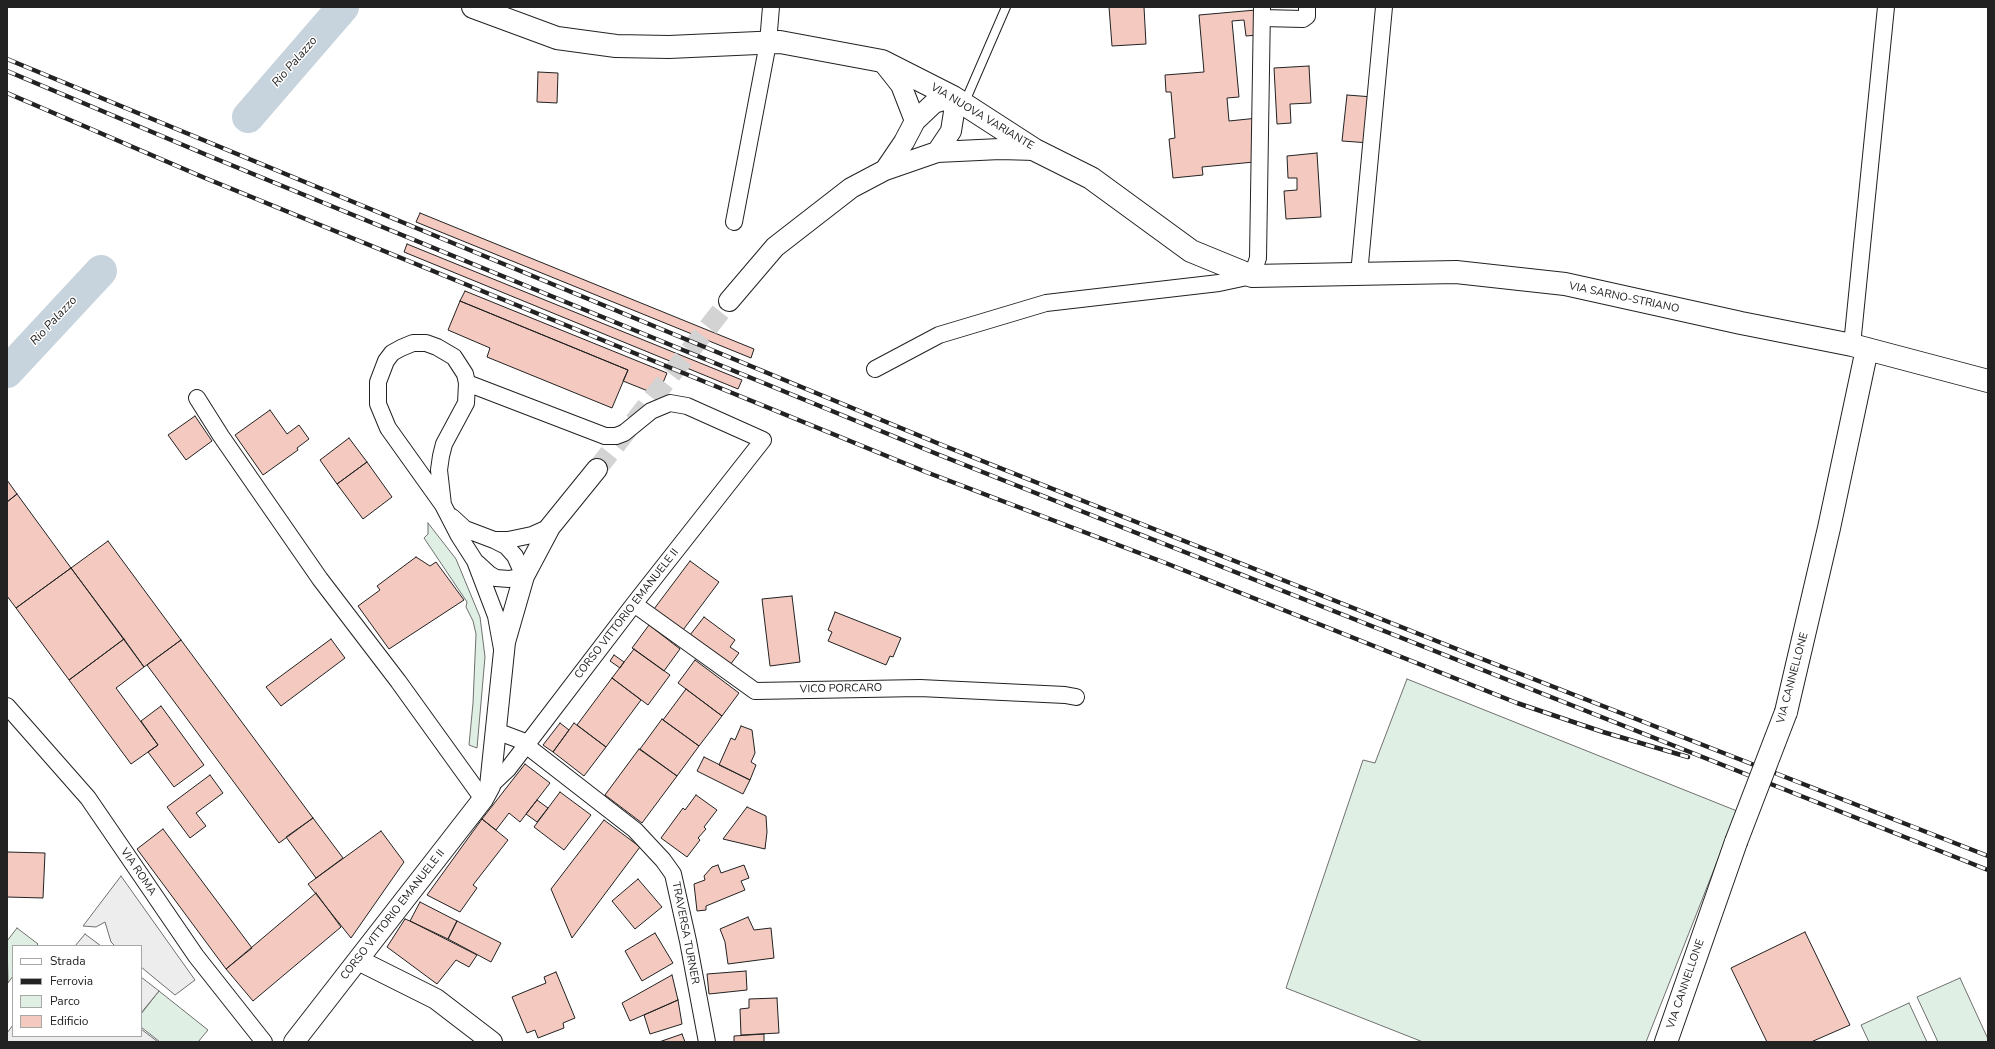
<!DOCTYPE html>
<html>
<head>
<meta charset="utf-8">
<style>
  body { margin:0 }
  #map { position:relative; width:1995px; height:1049px; overflow:hidden; background:#fff; font-family:"Nunito Sans",sans-serif }
  canvas { display:block }
  .frame { position:absolute; inset:0; border:8px solid #222; pointer-events:none }
  .legend { position:absolute; left:12px; top:945px; width:130px; height:92px; box-sizing:border-box; background:#fff; border:1px solid #a7a7a7; margin:0; padding:5px 7px; list-style:none; font-size:12px; color:#222 }
  .legend li { display:flex; align-items:center; gap:8px; height:20px }
  .legend b { width:20px; border:1px solid #a7a7a7 }
</style>
</head>
<body>
<div id="map">
<canvas width="1995" height="1049"></canvas>
<div class="frame"></div>
<ul class="legend">
<li><b style="height:5px;background:#fff"></b>Strada</li>
<li><b style="height:5px;background:#222"></b>Ferrovia</li>
<li><b style="height:11px;background:#e0efe3"></b>Parco</li>
<li><b style="height:11px;background:#f3c9c0"></b>Edificio</li>
</ul>
</div>
<script>
const ctx = document.querySelector('canvas').getContext('2d');
ctx.lineJoin = 'round';
function fillPath(path, color) {
  ctx.fillStyle = color;
  ctx.fill(path, 'evenodd');
}
function toPath(rows) {
  const path = new Path2D();
  for (const r of rows) {
    path.moveTo(r[0], r[1]);
    for (let i = 2; i < r.length; i += 2) path.lineTo(r[i], r[i + 1]);
  }
  return path;
}
function strokePath(path, color, width, dash) {
  ctx.strokeStyle = color;
  ctx.lineWidth = width;
  ctx.lineCap = dash ? 'butt' : 'round';
  ctx.setLineDash(dash || []);
  ctx.stroke(path);
}
function drawText(font, color, halo, rows, align = 'center') {
  ctx.font = font + ' "Nunito Sans",sans-serif';
  ctx.lineWidth = 3;
  ctx.setLineDash([]);
  ctx.textBaseline = 'middle';
  ctx.strokeStyle = halo;
  ctx.fillStyle = color;
  for (const [text, x, y, turn = 0] of rows) {
    ctx.save();
    ctx.translate(x, y);
    ctx.rotate((+turn || 0) * Math.PI / 180);
    ctx.textAlign = isNaN(turn) ? turn : align;
    if (halo) ctx.strokeText(text, 0, 0);
    ctx.fillText(text, 0, 0);
    ctx.restore();
  }
}
const green = toPath([
  [428,523,456,559,480,617,485,657,477,748,469,745,473,703,476,634,473,621,466,607,467,602,424,538,428,534,428,523],
  [1407,679,1737,811,1646,1042,1423,1042,1286,988,1363,760,1375,763,1407,679],
  [17,928,38,944,36,946,13,946,13,976,8,983,7,941,17,928],
  [1960,978,1988,1039,1988,1042,1938,1042,1917,997,1960,978],
  [159,991,208,1030,198,1042,160,1042,141,1027,141,1014,159,991],
  [1909,1003,1927,1042,1869,1042,1861,1025,1909,1003]
]);
fillPath(green, '#e0efe3');
strokePath(green, '#6f6f6f', 1);
const parking = toPath([
  [121,876,195,980,175,995,141,967,141,946,115,946,111,942,105,922,96,927,83,926,121,876],
  [85,934,101,946,75,946,85,934],
  [141,977,159,991,141,1013,141,977],
  [13,1025,13,1036,141,1036,141,1029,158,1042,7,1042,7,1033,13,1025]
]);
fillPath(parking, '#ededed');
strokePath(parking, '#6f6f6f', 1);
strokePath(toPath([
  [248,117,343,7],
  [7,372,101,271]
]), '#c7d3dd', 32);
const building = toPath([
  [1109,7,1144,7,1146,44,1112,46,1109,7],
  [1256,10,1258,35,1246,36,1244,20,1232,21,1239,97,1227,98,1229,121,1258,118,1254,162,1202,167,1203,175,1173,178,1169,139,1175,138,1171,92,1166,92,1165,75,1204,72,1199,15,1256,10],
  [1309,66,1311,103,1290,104,1291,123,1277,124,1274,68,1309,66],
  [538,72,558,73,557,103,537,102,538,72],
  [1347,95,1373,97,1370,143,1342,141,1347,95],
  [1317,153,1321,217,1286,219,1284,191,1297,190,1297,178,1288,178,1287,156,1317,153],
  [420,213,754,349,751,358,416,222,420,213],
  [407,244,742,380,738,389,404,252,407,244],
  [465,291,667,373,658,395,623,381,628,370,460,301,465,291],
  [460,301,628,370,612,408,487,357,490,348,448,330,460,301],
  [270,410,287,434,299,425,309,439,297,448,298,450,263,475,235,435,270,410],
  [195,416,212,441,186,460,168,435,195,416],
  [349,438,367,462,337,484,320,460,349,438],
  [367,462,392,497,363,519,337,484,367,462],
  [7,480,17,494,7,502,7,480],
  [17,494,71,568,16,608,7,596,7,502,17,494],
  [108,541,181,640,144,667,71,568,108,541],
  [416,557,430,566,436,562,464,600,389,649,358,606,380,590,377,586,416,557],
  [690,561,719,582,683,630,654,609,690,561],
  [71,568,124,639,69,680,16,608,71,568],
  [792,596,800,662,770,666,762,599,792,596],
  [835,612,901,638,893,657,890,656,886,665,828,641,832,632,828,630,835,612],
  [704,617,735,640,730,647,739,653,730,665,690,635,704,617],
  [649,625,680,649,664,671,632,648,649,625],
  [124,639,144,667,116,688,158,745,131,764,69,680,124,639],
  [331,639,345,658,281,706,266,687,331,639],
  [181,640,313,818,279,843,147,665,181,640],
  [634,649,670,675,648,705,612,678,634,649],
  [614,655,624,662,620,668,610,661,614,655],
  [695,660,739,693,722,716,678,683,695,660],
  [612,678,641,700,606,747,577,725,612,678],
  [686,689,722,716,699,746,663,720,686,689],
  [161,706,204,765,174,787,148,752,158,745,141,721,161,706],
  [662,719,699,746,677,776,640,749,662,719],
  [560,723,569,730,553,752,543,745,560,723],
  [574,723,606,747,584,776,553,752,574,723],
  [741,726,752,730,755,753,751,762,756,765,750,780,719,765,731,738,735,740,741,726],
  [639,749,677,776,642,823,605,795,639,749],
  [704,757,750,780,743,794,697,771,704,757],
  [525,764,550,783,520,822,509,813,496,830,482,819,525,764],
  [210,775,223,793,196,813,206,826,190,838,167,807,210,775],
  [560,792,591,815,564,850,534,827,560,792],
  [696,795,717,810,704,827,706,829,698,838,700,840,687,857,661,838,683,808,685,810,696,795],
  [537,800,548,808,537,822,526,814,537,800],
  [747,807,766,816,767,832,765,849,723,839,747,807],
  [313,818,343,858,316,878,286,837,313,818],
  [482,819,508,840,473,885,477,888,460,912,427,895,482,819],
  [604,820,640,847,572,938,551,889,604,820],
  [163,829,252,948,226,969,137,849,163,829],
  [381,831,404,862,351,938,308,884,381,831],
  [7,852,45,853,43,898,7,897,7,852],
  [718,865,721,873,744,865,749,878,741,881,745,890,706,906,706,910,697,911,694,884,705,880,704,876,712,867,718,865],
  [638,879,662,907,635,929,612,901,638,879],
  [316,893,341,927,253,1001,226,969,316,893],
  [420,902,457,921,448,939,410,921,420,902],
  [748,917,754,930,771,928,774,958,728,964,725,942,720,929,748,917],
  [405,919,410,921,477,955,469,967,456,960,437,984,387,947,405,919],
  [457,921,501,943,491,962,448,939,457,921],
  [1805,932,1850,1025,1811,1042,1767,1042,1731,968,1805,932],
  [655,933,673,963,642,981,625,951,655,933],
  [746,971,747,990,709,994,707,974,746,971],
  [556,972,575,1018,563,1023,564,1028,538,1038,535,1030,527,1033,512,997,546,983,544,977,556,972],
  [672,975,678,1000,630,1021,622,1003,672,975],
  [777,998,779,1033,741,1035,740,1009,749,1008,749,999,777,998],
  [678,1000,682,1024,650,1034,644,1015,678,1000],
  [682,1034,685,1042,659,1042,682,1034],
  [764,1034,764,1042,734,1042,734,1036,764,1034]
]);
fillPath(building, '#f3c9c0');
strokePath(building, '#222', 1);
strokePath(toPath([
  [597,469,729,301]
]), '#d3d3d3', 20, [20, 10]);
const service = toPath([
  [964,104,1006,7]
]);
const minor = toPath([
  [1262,18,1303,19,1307,16,1307,7],
  [734,222,768,43,771,7],
  [1359,274,1384,7],
  [1852,345,1886,7],
  [875,369,939,335,1046,303,1219,283,1252,276,1258,258,1262,7],
  [467,383,605,436,616,436,624,433,651,411,670,403,687,406,763,440,634,604,508,769,490,786],
  [197,398,221,436,320,579,398,681,483,799],
  [443,505,439,470,441,456,444,444,466,403,467,383,465,374,454,357,437,347,426,343,413,343,401,348,392,353,386,361,378,382,378,404,388,428,443,505,459,536,475,561,496,616,502,649],
  [452,517,465,529,494,540,506,546,515,556,524,576,509,579,496,578,489,574,477,563],
  [494,540,508,540,532,535,550,527],
  [634,604,755,691,920,688,1065,695,1076,697],
  [7,706,88,798,196,956,264,1042],
  [496,731,528,743],
  [527,746,635,830,663,860,673,874,688,941,707,1042]
]);
const tertiary = toPath([
  [882,61,901,85,915,121],
  [885,170,904,142,915,121,934,103,953,97,954,112,951,131,937,152],
  [729,301,775,247,851,188,885,170,937,152,1000,149,1035,150],
  [358,960,436,999,492,1042],
  [294,1042,483,799,490,786,505,642,524,576,550,527,597,469]
]);
const secondary = toPath([
  [473,7,557,38,616,46,669,47,780,42,882,61,953,97,1035,150,1091,178,1191,251,1252,276,1456,272,1565,284,1741,323,1852,345,1988,381],
  [1786,712,1829,528,1867,349],
  [1666,1042,1736,842]
]);
strokePath(service, '#222', 10);
strokePath(minor, '#222', 18);
strokePath(tertiary, '#222', 22);
strokePath(secondary, '#222', 24);
strokePath(service, '#fff', 8);
strokePath(minor, '#fff', 16);
strokePath(tertiary, '#fff', 20);
strokePath(secondary, '#fff', 22);
const rail = toPath([
  [7,59,942,445,1477,657,1988,856],
  [7,71,214,158,937,454,1988,870],
  [7,93,205,178,926,472,1163,562,1517,703,1603,732,1688,757]
]);
strokePath(rail, '#222', 4.5);
strokePath(rail, '#fff', 3, [9]);
const secondaryBridge = toPath([
  [1736,842,1786,712]
]);
strokePath(secondaryBridge, '#222', 24, []);
strokePath(secondaryBridge, '#fff', 22);
drawText('11px', '#222', '#fff', [
  ["VIA NUOVA VARIANTE",982,117,31],
  ["VIA SARNO-STRIANO",1624,298,12],
  ["CORSO VITTORIO EMANUELE II",627,614,-52],
  ["VIA CANNELLONE",1793,678,-75],
  ["VICO PORCARO",841,689,-1],
  ["VIA ROMA",138,872,56],
  ["CORSO VITTORIO EMANUELE II",393,915,-52],
  ["TRAVERSA TURNER",685,933,79],
  ["VIA CANNELLONE",1686,984,-71]
]);
drawText('italic 12px', '#222', '#fff', [
  ["Rio Palazzo",295,62,-49],
  ["Rio Palazzo",54,321,-47]
]);
</script>
</body>
</html>
